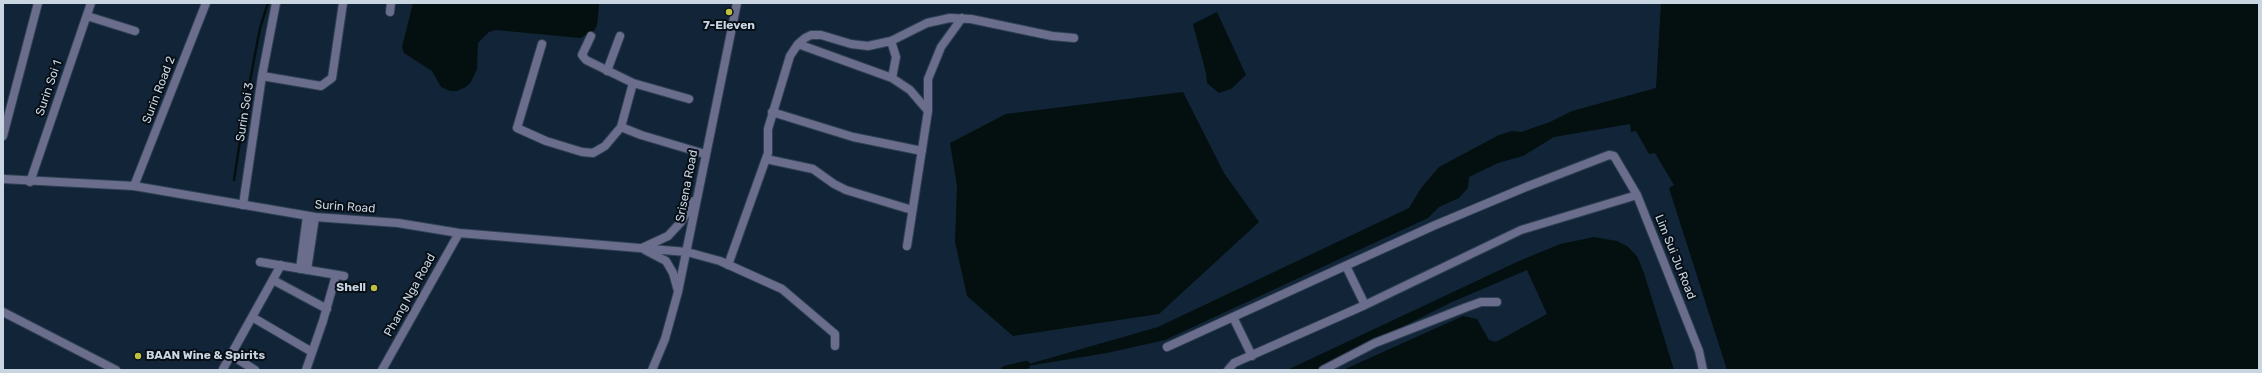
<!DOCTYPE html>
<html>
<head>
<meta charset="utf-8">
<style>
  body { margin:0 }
  #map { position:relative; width:2262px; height:373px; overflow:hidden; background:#122538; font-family:Rubik,sans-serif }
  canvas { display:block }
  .frame { position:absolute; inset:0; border:4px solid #c9d5e1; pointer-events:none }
</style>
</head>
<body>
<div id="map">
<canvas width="2262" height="373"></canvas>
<div class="frame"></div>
</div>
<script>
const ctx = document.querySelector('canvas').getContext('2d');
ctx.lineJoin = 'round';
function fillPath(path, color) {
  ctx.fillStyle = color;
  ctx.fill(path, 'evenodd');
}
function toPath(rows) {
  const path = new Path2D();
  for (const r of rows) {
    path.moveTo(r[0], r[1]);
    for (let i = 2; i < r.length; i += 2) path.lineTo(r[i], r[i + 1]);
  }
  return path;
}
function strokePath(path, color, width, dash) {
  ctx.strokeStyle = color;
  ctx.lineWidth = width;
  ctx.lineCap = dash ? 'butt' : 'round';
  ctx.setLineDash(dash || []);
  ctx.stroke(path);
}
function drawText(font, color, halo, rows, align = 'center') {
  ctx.font = font + ' Rubik,sans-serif';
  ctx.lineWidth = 4;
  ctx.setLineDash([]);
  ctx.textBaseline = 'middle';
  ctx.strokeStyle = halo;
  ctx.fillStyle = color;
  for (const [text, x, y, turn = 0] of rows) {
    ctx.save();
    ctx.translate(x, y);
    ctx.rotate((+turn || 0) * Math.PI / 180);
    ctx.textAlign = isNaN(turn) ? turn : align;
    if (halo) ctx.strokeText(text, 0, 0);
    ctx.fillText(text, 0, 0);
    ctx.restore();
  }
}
fillPath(toPath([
  [413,3,599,3,599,5,597,25,594,31,580,38,496,30,489,32,478,43,477,69,471,82,466,87,457,91,450,91,441,87,432,71,404,53,402,47],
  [1661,3,2259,3,2259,370,1727,370,1669,188,1674,185,1655,153,1649,154,1636,131,1631,132,1630,124,1554,137,1523,156,1498,163,1469,177,1468,188,1459,198,1439,207,1428,218,1165,340,1107,353,1015,368,1158,327,1409,208,1421,188,1439,167,1499,135,1512,131,1521,132,1550,122,1572,111,1656,88],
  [1217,12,1246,75,1231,89,1219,93,1207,83,1206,73,1193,24],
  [1183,92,1224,173,1259,222,1159,314,1013,336,967,296,955,242,957,186,950,143,1006,114],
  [1594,237,1617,241,1627,246,1637,256,1644,273,1674,370,1343,370,1463,316,1477,319,1489,340,1496,342,1547,314,1527,270,1452,302,1317,370,1287,370,1519,261,1560,244]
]), '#03100f');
strokePath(toPath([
  [234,180,246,102,260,28,268,3]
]), '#03100f', 2.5);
strokePath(toPath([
  [1005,370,1026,365]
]), '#03100f', 8);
const minor = toPath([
  [390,12,391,3],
  [87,16,135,31],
  [891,41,896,57,892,78],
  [542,44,517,128,546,141,582,152,593,153,605,146,621,127,633,83,586,60,582,55,591,36],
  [798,44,892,78,910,90,928,111],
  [607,71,620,36],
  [262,76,276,3],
  [633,83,689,99],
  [772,112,853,137,922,151],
  [621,127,641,135,705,154],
  [3,136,38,3],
  [766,159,813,169,834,184,846,190,912,210],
  [30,182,91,3],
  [134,186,206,3],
  [243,205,262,76,321,86,332,78,343,3],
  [907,246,928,111,928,79,941,47,962,18],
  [687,252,720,261,782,289,835,334,835,346],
  [260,262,344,276],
  [728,265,768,153,768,129,790,56,798,44,805,38,811,35,821,35,851,44,868,46,891,41,927,23,950,18,971,19,1052,36,1074,38],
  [1346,266,1365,305],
  [300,269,307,216],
  [307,270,315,217],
  [273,280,327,309],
  [3,312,116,370],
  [252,317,312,352],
  [1233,317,1252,356],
  [1167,347,1433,226,1526,187,1609,155,1614,156,1637,195,1699,351,1703,370],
  [231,355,255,370],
  [223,369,281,265],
  [306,370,323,321,336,275],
  [1228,370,1234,363,1365,305,1521,230,1637,195],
  [1323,370,1375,343,1467,307,1481,302,1497,302]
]);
const tertiary = toPath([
  [3,179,134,186,315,217,398,223,459,233,687,252],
  [642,248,668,236,681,222,694,201],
  [645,250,666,261,673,273,678,291],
  [382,370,459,233],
  [652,370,665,339,678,292,737,3]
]);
strokePath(minor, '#2f4153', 10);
strokePath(tertiary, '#2f4153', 10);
strokePath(minor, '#6a6e8c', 8);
strokePath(tertiary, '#6a6e8c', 8);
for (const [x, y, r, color] of [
  [729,12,4,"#bdbf43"],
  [374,288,4,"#bdbf43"],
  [138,356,4,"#bdbf43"]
]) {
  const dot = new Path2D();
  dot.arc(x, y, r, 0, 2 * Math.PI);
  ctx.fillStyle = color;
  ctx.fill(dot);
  strokePath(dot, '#060e16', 1.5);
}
drawText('bold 12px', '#c9d5e1', '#060e16', [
  ["7-Eleven",729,26],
  ["Shell",366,288,"right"],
  ["BAAN Wine & Spirits",146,356,"left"]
]);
drawText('12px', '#c9d5e1', '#060e16', [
  ["Surin Soi 1",49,88,-71],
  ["Surin Road 2",159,90,-69],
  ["Surin Soi 3",245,112,-81],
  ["Srisena Road",687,186,-79],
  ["Surin Road",345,207,4],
  ["Lim Sui Ju Road",1675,257,68],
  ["Phang Nga Road",410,295,-61]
]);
</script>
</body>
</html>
